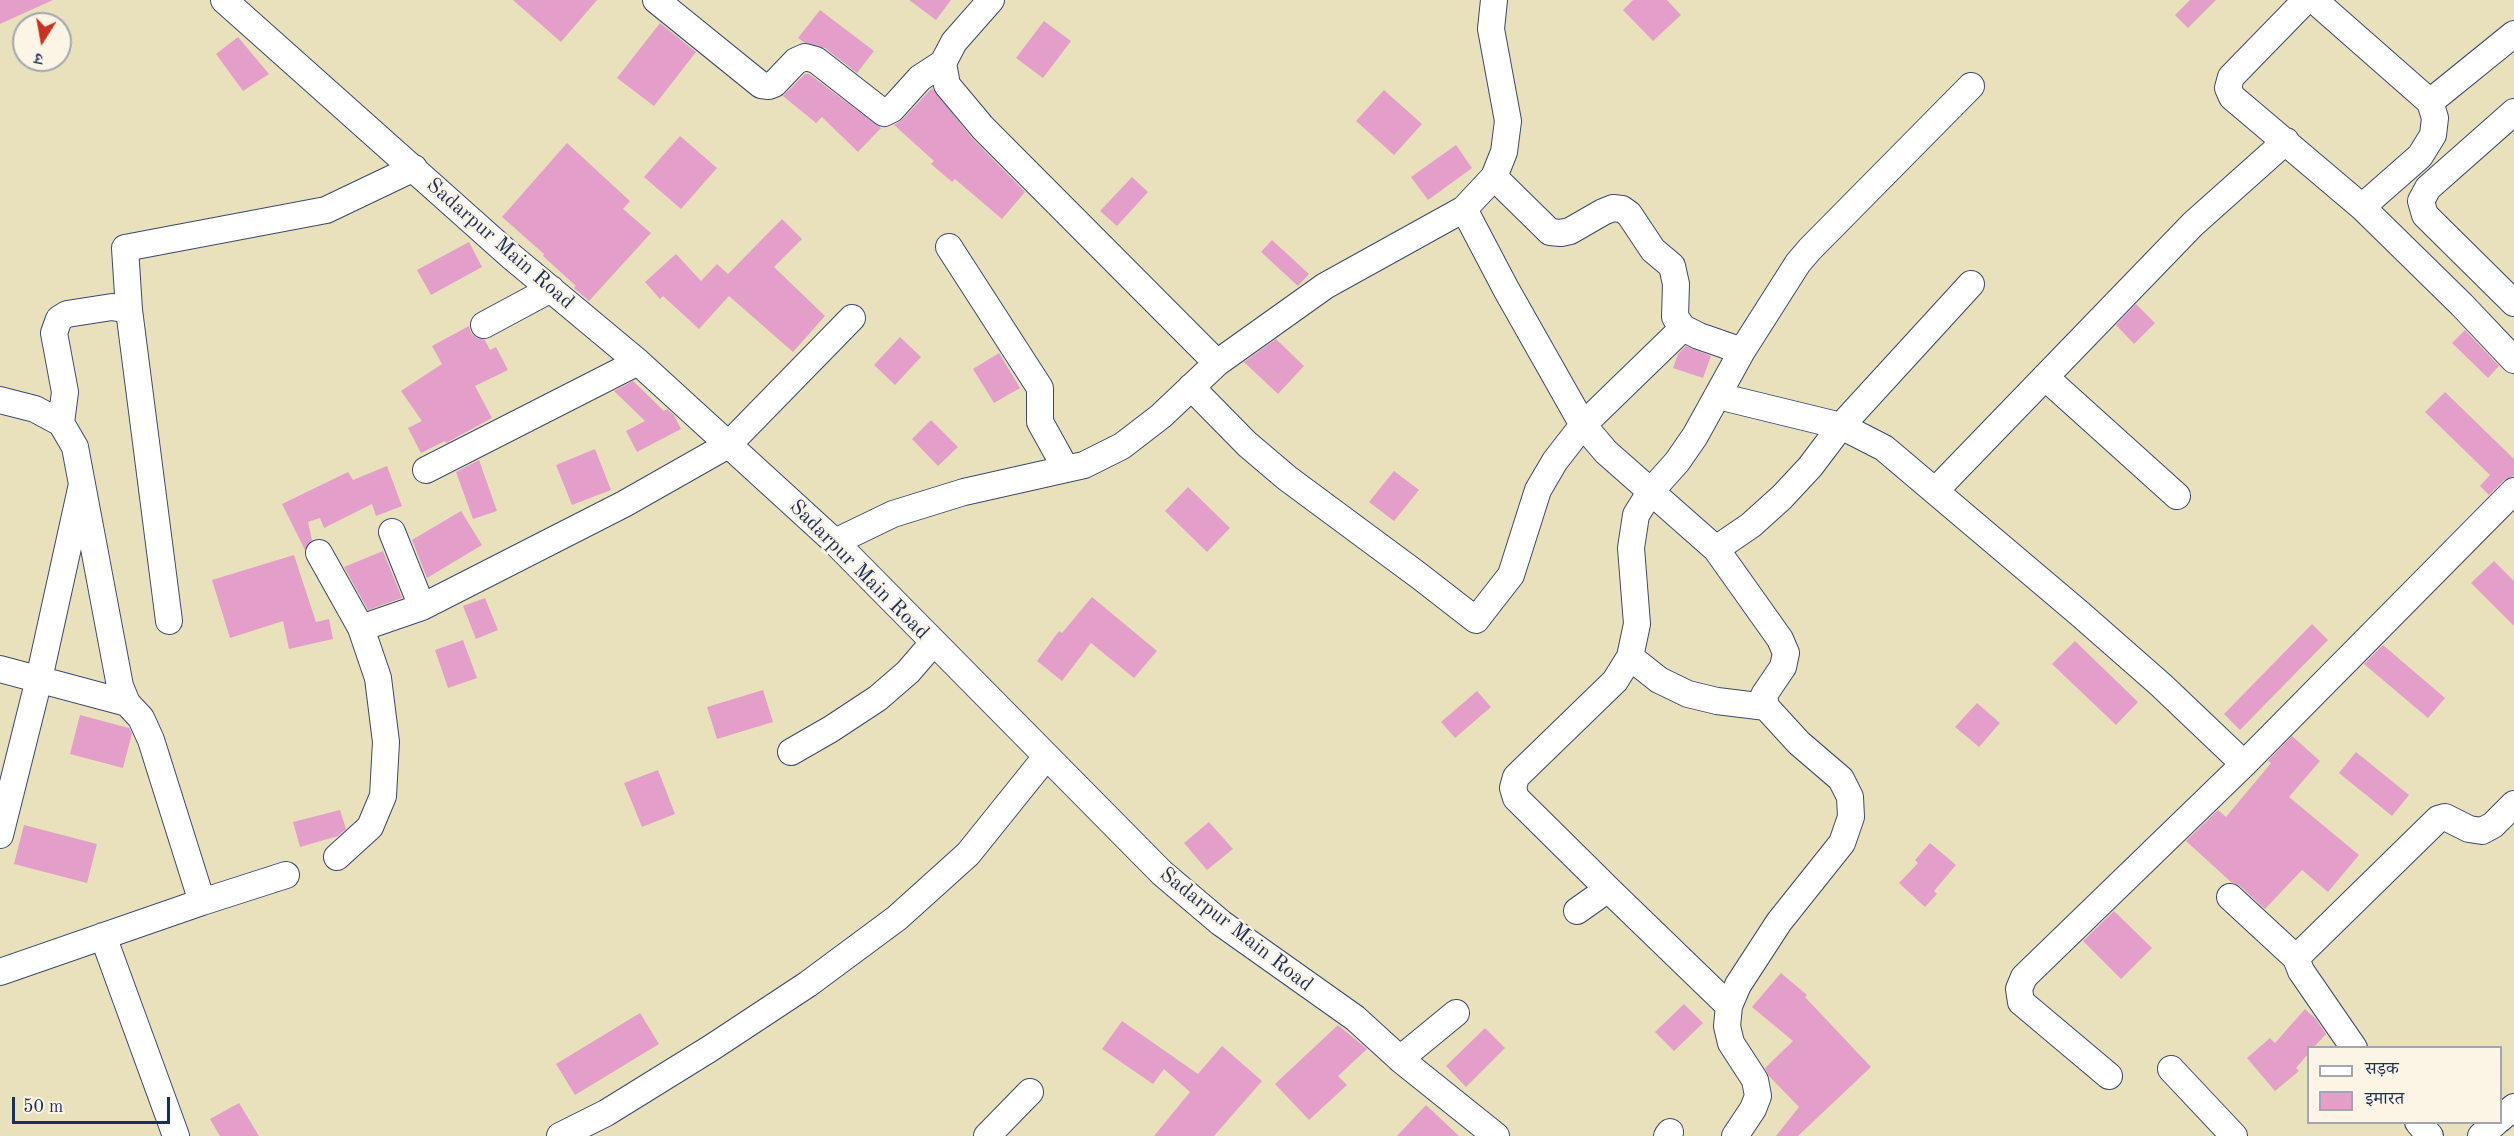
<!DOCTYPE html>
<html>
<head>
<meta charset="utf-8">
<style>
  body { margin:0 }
  #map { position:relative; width:2514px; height:1136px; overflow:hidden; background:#e9e1bc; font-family:"Old Standard TT","Noto Serif Devanagari",serif }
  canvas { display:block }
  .legend { position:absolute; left:2307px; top:1046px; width:195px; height:78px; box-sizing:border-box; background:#fcf5e5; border:2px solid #a2a6af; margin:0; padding:8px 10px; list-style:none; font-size:18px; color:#1b2f5e }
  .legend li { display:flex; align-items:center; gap:12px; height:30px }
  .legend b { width:30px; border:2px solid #a2a6af }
  .north { position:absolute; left:12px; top:12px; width:60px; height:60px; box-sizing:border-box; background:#fcf5e5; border:2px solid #a2a6af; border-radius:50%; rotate:191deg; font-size:16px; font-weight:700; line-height:24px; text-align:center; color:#1b2f5e }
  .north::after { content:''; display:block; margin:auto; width:21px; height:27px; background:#c8321e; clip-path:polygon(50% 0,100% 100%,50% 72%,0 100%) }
  .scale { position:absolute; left:12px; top:1097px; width:158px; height:27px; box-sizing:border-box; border:3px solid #1b2f5e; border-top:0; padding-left:8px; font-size:18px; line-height:21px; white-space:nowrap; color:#1b2f5e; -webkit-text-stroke:4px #fcf5e5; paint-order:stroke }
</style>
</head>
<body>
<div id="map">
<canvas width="2514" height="1136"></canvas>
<ul class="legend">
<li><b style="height:8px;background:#fff"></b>सड़क</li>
<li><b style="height:16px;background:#e39fca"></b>इमारत</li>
</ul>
<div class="north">उ</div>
<div class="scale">50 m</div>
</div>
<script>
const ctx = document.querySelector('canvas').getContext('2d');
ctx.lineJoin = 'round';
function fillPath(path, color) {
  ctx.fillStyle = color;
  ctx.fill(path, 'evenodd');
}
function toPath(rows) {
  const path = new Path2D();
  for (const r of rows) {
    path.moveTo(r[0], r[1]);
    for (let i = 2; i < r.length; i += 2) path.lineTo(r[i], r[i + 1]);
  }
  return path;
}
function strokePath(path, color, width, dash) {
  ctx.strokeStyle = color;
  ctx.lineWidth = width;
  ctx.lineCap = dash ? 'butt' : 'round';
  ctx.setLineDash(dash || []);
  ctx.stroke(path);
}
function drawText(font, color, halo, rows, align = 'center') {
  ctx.font = font + ' "Old Standard TT",serif';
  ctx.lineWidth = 5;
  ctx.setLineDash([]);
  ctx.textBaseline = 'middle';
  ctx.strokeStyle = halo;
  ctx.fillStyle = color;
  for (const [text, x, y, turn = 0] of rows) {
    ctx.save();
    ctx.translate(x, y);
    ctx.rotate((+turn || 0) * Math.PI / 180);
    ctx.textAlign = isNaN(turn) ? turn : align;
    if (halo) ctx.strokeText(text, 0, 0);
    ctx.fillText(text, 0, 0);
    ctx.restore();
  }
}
fillPath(toPath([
  [0,0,53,0,0,24],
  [513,0,597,0,561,42],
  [909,0,951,0,936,20],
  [1633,0,1667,0,1681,15,1653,41,1623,10],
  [2190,0,2216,0,2188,28,2175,15],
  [820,10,874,51,857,73,825,48,805,43,798,38],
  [1044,21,1071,41,1043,78,1016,58],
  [660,23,696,52,654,106,617,78],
  [238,37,269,74,243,91,216,54],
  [805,74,809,74,881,128,858,152,822,117,816,123,783,96],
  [932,88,972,138,1025,192,1002,219,955,179,952,182,931,164,934,161,894,125,903,119],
  [1384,90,1422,124,1394,155,1356,121],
  [680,136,717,168,681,209,644,177],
  [567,143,630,201,623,209,651,233,589,301,574,288,576,286,543,256,544,254,502,217],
  [1456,145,1472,168,1428,200,1411,177],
  [1132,177,1148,192,1117,226,1100,211],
  [782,219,802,239,774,267,825,316,793,352,729,296,699,329,663,296,660,299,645,282,676,254,701,281,717,264,728,274],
  [1272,240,1309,274,1298,286,1261,252],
  [469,242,482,267,431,295,417,270],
  [2136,304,2155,323,2134,344,2116,325],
  [469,326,471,333,477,338,485,340,490,350,496,347,508,370,475,386,492,418,446,443,445,441,421,453,408,428,422,421,401,391,442,364,432,346],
  [2465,330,2499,366,2488,378,2452,343],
  [900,337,921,357,895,385,874,365],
  [1276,339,1304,366,1278,394,1244,362],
  [1686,346,1711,356,1703,378,1673,368,1678,354],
  [999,353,1020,388,994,403,973,369],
  [633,381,664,411,667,409,674,415,681,429,637,452,626,431,645,421,614,391],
  [2445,392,2514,459,2514,476,2504,480,2489,495,2480,486,2490,475,2425,412],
  [931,420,958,447,938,466,912,439],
  [595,449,611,490,572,505,556,465],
  [479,460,497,511,473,519,456,472],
  [387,466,402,506,376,516,372,504,324,528,320,518,308,522,312,540,305,550,282,504,348,472,353,480],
  [1394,471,1419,490,1394,521,1369,502],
  [1188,487,1230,528,1207,552,1165,511],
  [461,511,482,545,427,578,412,540],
  [383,551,402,598,368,610,344,567],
  [294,555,316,622,329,619,333,639,289,649,283,621,230,638,212,580],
  [2494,561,2514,581,2514,626,2471,583],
  [1092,597,1157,651,1134,678,1091,643,1062,681,1037,661,1059,631,1062,633],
  [485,598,498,630,476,639,463,606],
  [2312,624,2328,640,2240,730,2224,714],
  [463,640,477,678,448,688,435,650],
  [2075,641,2138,702,2116,725,2052,664],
  [2383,645,2445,698,2428,718,2364,664],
  [763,690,773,722,717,739,707,707],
  [1477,691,1491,707,1455,738,1441,722],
  [1977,703,2000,723,1979,747,1955,727],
  [80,715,129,728,132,733,123,768,70,754],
  [2292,736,2320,761,2289,797,2359,855,2328,892,2302,870,2265,909,2240,886,2231,882,2186,841,2218,810,2226,817,2271,763,2268,761],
  [2356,752,2409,795,2392,816,2339,773],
  [658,770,675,814,642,827,624,783],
  [340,810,346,829,338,836,300,847,293,822],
  [1209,822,1233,849,1207,870,1184,843],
  [24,825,97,844,87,883,14,864],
  [1930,843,1956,865,1934,891,1937,894,1925,907,1899,883,1918,863,1915,860],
  [2114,911,2152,948,2121,979,2083,941],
  [1781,973,1807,995,1805,997,1871,1067,1798,1136,1776,1136,1799,1107,1769,1076,1765,1068,1793,1041,1752,1007],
  [1684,1004,1703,1023,1674,1051,1655,1032],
  [2305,1009,2316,1019,2326,1034,2314,1047,2308,1047,2308,1054,2296,1068,2299,1071,2275,1091,2247,1058,2270,1038,2275,1043],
  [640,1013,659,1044,575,1095,556,1064],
  [1122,1021,1198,1074,1222,1046,1262,1081,1214,1136,1154,1136,1190,1092,1164,1069,1153,1084,1102,1049],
  [1338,1025,1367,1049,1338,1076,1347,1085,1309,1120,1275,1084],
  [1485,1028,1505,1048,1466,1087,1446,1066],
  [239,1103,259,1136,220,1136,210,1119],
  [1426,1105,1459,1136,1397,1136]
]), '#e39fca');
const minor = toPath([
  [224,0,512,257,638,362,835,542,1162,873,1221,923,1355,1018,1400,1059,1496,1136],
  [656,0,761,85,769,86,774,84,796,61,805,57,816,60,884,113,892,109,920,78,943,63],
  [991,0,954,42,943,63,947,85,983,128,1217,363],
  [2306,0,2231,77,2228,88,2232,97,2362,207],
  [2314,0,2430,102],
  [2514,34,2430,102,2435,118,2433,135,2420,156,2362,207,2462,305,2514,360],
  [2514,112,2428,188,2421,201,2425,215,2514,303],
  [1494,177,1550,232,1561,233,1570,231,1603,212,1613,208,1622,209,1629,214,1653,250,1672,266,1676,284,1675,317,1683,328,1699,336,1742,351],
  [1464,209,1506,289,1583,425,1606,452,1716,549,1780,639,1786,653,1783,667,1764,695,1766,707,1799,743,1841,779,1850,797,1851,817,1842,843,1779,922,1738,985,1729,1006,1727,1026,1731,1043,1755,1080,1758,1096,1753,1109,1735,1136],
  [949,247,1040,388,1040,422,1066,469],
  [129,310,125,248,326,210,414,168],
  [484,325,551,289],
  [2045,377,2177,496],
  [1191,387,1247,444,1287,478,1418,575,1476,620,1511,575,1538,490,1555,461,1583,425,1683,328],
  [1718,396,1841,426,1884,448,2079,613,2161,685,2244,764],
  [0,400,35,409,61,423,75,447,120,686,127,703],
  [61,423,65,392,54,333,59,319,67,314,112,307,129,310,169,621],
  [426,470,638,362],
  [1935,491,2193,224,2286,141],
  [392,532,422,607],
  [835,542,893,514,964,492,1084,465,1122,446,1161,416,1217,363,1325,286,1464,209,1494,177,1504,152,1508,121,1491,29,1494,0],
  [1716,549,1751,525,1782,497,1810,467,1841,426,1971,284],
  [319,553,361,628,422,607,624,504,728,445,852,318],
  [1630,657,1659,680,1688,694,1717,701,1766,707],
  [0,669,127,703,141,718,151,740,202,902,0,972],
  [791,752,831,729,878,698,908,672,933,643],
  [0,835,39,679,82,484],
  [337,857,370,827,383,796,386,742,378,678,361,628],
  [1608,889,1516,798,1513,788,1516,777,1615,681,1630,657,1637,624,1631,548,1636,515,1651,491,1677,462,1695,436,1742,351,1798,263,1810,249,1971,86],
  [2230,897,2296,958,2301,971,2354,1048],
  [202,902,286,875],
  [1577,911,1608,889,1729,1006],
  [103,936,176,1136],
  [2296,958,2438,819,2445,817,2469,829,2482,831,2493,825,2514,804],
  [1400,1059,1456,1013],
  [2171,1069,2234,1136],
  [2109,1076,2021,1002,2019,989,2024,977,2244,764,2514,491],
  [2500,1119,2514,1107],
  [2418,1122,2430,1136],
  [560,1136,606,1113,711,1048,808,984,897,918,968,854,1046,757],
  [987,1136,1030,1092],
  [1667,1136,1670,1132],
  [2481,1136,2496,1122]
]);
strokePath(minor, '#3a4a6c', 28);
strokePath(minor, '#fff', 26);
drawText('21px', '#1b2f5e', '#fcf5e5', [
  ["Sadarpur Main Road",500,244,41],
  ["Sadarpur Main Road",859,570,45],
  ["Sadarpur Main Road",1236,930,38]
]);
</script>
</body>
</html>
